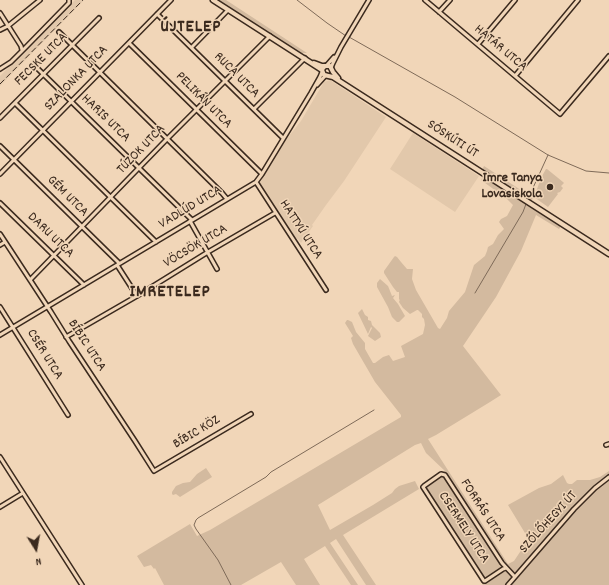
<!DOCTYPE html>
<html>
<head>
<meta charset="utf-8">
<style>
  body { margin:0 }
  #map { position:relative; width:609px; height:585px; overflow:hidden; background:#f1d6b8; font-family:Dekko,sans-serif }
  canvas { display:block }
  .north { position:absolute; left:16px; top:529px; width:40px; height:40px; -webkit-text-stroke:3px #f1d6b8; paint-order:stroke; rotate:169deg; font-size:11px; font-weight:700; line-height:16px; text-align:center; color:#3b2a1e }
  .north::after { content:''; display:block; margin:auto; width:14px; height:18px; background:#3b2a1e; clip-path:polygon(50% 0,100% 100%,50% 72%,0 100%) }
</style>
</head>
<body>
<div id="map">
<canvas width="609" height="585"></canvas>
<div class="north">N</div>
</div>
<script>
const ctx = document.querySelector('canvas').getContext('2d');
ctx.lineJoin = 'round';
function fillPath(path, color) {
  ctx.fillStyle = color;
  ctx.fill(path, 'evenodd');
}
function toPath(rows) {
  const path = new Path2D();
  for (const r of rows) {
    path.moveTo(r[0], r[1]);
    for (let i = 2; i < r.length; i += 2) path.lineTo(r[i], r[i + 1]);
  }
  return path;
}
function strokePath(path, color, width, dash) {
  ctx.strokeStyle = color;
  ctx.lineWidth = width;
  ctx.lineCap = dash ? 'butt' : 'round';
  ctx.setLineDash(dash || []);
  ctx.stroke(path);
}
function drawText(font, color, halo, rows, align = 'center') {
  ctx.font = font + ' Dekko,sans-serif';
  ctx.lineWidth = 3;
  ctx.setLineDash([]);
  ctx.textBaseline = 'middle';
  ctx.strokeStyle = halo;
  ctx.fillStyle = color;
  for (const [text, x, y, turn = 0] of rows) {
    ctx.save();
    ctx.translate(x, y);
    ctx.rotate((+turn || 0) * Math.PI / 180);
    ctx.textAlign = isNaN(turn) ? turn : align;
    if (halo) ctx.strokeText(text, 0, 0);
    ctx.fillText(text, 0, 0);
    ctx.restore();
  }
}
fillPath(toPath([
  [75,0,84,0,0,86,0,76],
  [330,80,386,117,344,181,326,205,312,225,313,226,301,243,298,239,295,238,288,229,259,184,285,141,301,121,324,82],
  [413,133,479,176,455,212,390,169]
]), '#e2c8ab');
fillPath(toPath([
  [217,0,226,0,307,53,300,53,270,33],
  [484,166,533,198,529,205,561,226,559,229,536,215,521,251,496,297,463,346,501,395,490,402,436,435,428,439,508,564,514,561,524,546,528,538,508,505,539,488,551,484,563,475,567,483,569,484,572,484,577,480,590,480,600,477,609,471,609,585,483,585,423,485,445,471,426,453,421,443,415,445,318,505,330,530,373,505,392,493,395,489,399,486,415,481,419,489,343,535,376,585,366,585,336,539,330,543,358,585,351,585,325,546,304,559,320,585,296,585,281,562,241,585,164,585,155,568,154,569,151,565,144,567,137,556,190,524,197,536,210,530,401,417,401,415,375,382,353,344,351,338,353,336,345,323,347,320,348,320,352,322,356,332,365,343,365,349,373,363,375,363,383,357,389,355,393,361,405,357,401,346,423,334,425,325,424,319,422,317,422,314,418,310,417,310,410,314,403,308,399,302,400,299,399,300,399,292,397,292,393,287,384,273,384,271,394,257,395,256,397,257,401,262,407,269,413,269,412,279,416,290,438,328,440,329,447,318,449,311,465,292,474,265,485,256,487,251,488,247,493,244,498,235,504,229,499,222,501,219,507,216,513,205,507,199,481,180,485,173,482,170],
  [546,169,547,169,563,182,564,183,561,186,563,188,560,192,557,193,558,194,548,207,534,197,540,181,542,180,543,178,542,176],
  [380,279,388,286,392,296,395,295,393,298,398,304,405,316,399,322,397,322,392,317,388,307,377,287,377,283],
  [362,309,365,315,368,317,368,320,371,321,372,325,380,333,381,337,375,341,368,336,372,328,371,327,368,334,358,313],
  [206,468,212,477,180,497,176,494,173,495,172,494,172,492,176,486,183,483,190,482,197,474]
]), '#d3ba9f');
strokePath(toPath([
  [297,0,327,23,346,36],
  [349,37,455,97,548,155,586,171,609,173],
  [527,201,548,155],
  [475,293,523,212,526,204],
  [231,585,218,560,196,529,194,525,196,520,198,518,266,477,271,472,374,410]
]), '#7e6a58', 1);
const minor = toPath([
  [425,0,560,114,609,56],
  [439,12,450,0],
  [0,13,21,46,22,50],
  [157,14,283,138],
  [0,30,8,26,40,0],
  [59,32,222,193,227,199],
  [129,43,262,174],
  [478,44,515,0],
  [192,47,228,10],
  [327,65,334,57],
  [36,67,192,220],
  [331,68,333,63,341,47,369,0],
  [0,69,11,62,26,47,69,3,69,0],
  [515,76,578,0],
  [317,85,326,75],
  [15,103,156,242],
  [254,109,305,58],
  [0,118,99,18],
  [0,146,119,263],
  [0,174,171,0],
  [256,182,326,290],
  [0,203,84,285],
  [190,221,217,269],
  [0,234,51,312,69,341,135,441,154,471,251,414],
  [0,245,5,242],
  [117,265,137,296],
  [30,280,167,139,270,36],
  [0,307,68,415],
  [0,335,256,182,262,174,311,93,320,77,322,72],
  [66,337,137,296,208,252,275,213],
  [606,445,609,444],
  [0,457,82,585],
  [0,507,23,493],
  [506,568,503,569,485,581,484,581,423,487,424,486,441,474,445,475,502,563,515,577],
  [508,585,574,509,595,488,609,477]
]);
const major = toPath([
  [213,0,322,70],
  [314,63,322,66,330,66,333,72,338,78],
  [325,66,323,68,322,70,324,75,333,77,609,254]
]);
strokePath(minor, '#3b2a1e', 6);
strokePath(major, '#3b2a1e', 7);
strokePath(minor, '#f1d6b8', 3);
strokePath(major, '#f1d6b8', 4);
strokePath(toPath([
  [0,84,83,0]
]), '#3b2a1e', 1, [6, 3]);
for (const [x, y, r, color] of [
  [550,187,4,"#3b2a1e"]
]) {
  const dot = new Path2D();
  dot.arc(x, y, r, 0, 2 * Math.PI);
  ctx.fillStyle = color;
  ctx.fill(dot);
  strokePath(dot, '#f1d6b8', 1.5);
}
drawText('14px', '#3b2a1e', '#f1d6b8', [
  ["HATÁR UTCA",500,49,40],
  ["FECSKE UTCA",42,60,-45],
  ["RUCA UTCA",236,76,45],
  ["SZALONKA UTCA",77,79,-46],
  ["PELIKÁN UTCA",203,101,45],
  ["HARIS UTCA",105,119,44],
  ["SÓSKÚTI ÚT",452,140,33],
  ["TÚZOK UTCA",142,150,-46],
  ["GÉM UTCA",67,197,45],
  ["VADLÚD UTCA",191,208,-31],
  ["HATTYÚ UTCA",300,230,57],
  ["DARU UTCA",50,236,44],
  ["VÖCSÖK UTCA",196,247,-31],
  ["BÍBIC UTCA",86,346,57],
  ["CSÉR UTCA",44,355,58],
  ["BÍBIC KÖZ",197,433,-31],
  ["FORRÁS UTCA",482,511,57],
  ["SZŐLŐHEGYI ÚT",549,523,-48],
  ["CSERMELY UTCA",463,528,57]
]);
drawText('bold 14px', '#3b2a1e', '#f1d6b8', [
  ["Imre Tanya",542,179],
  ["Lovasiskola",542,195]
], 'right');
ctx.letterSpacing = '1px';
drawText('bold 18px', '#3b2a1e', '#f1d6b8', [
  ["ÚJTELEP",191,29],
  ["IMRETELEP",170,294]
]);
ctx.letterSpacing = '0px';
</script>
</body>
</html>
